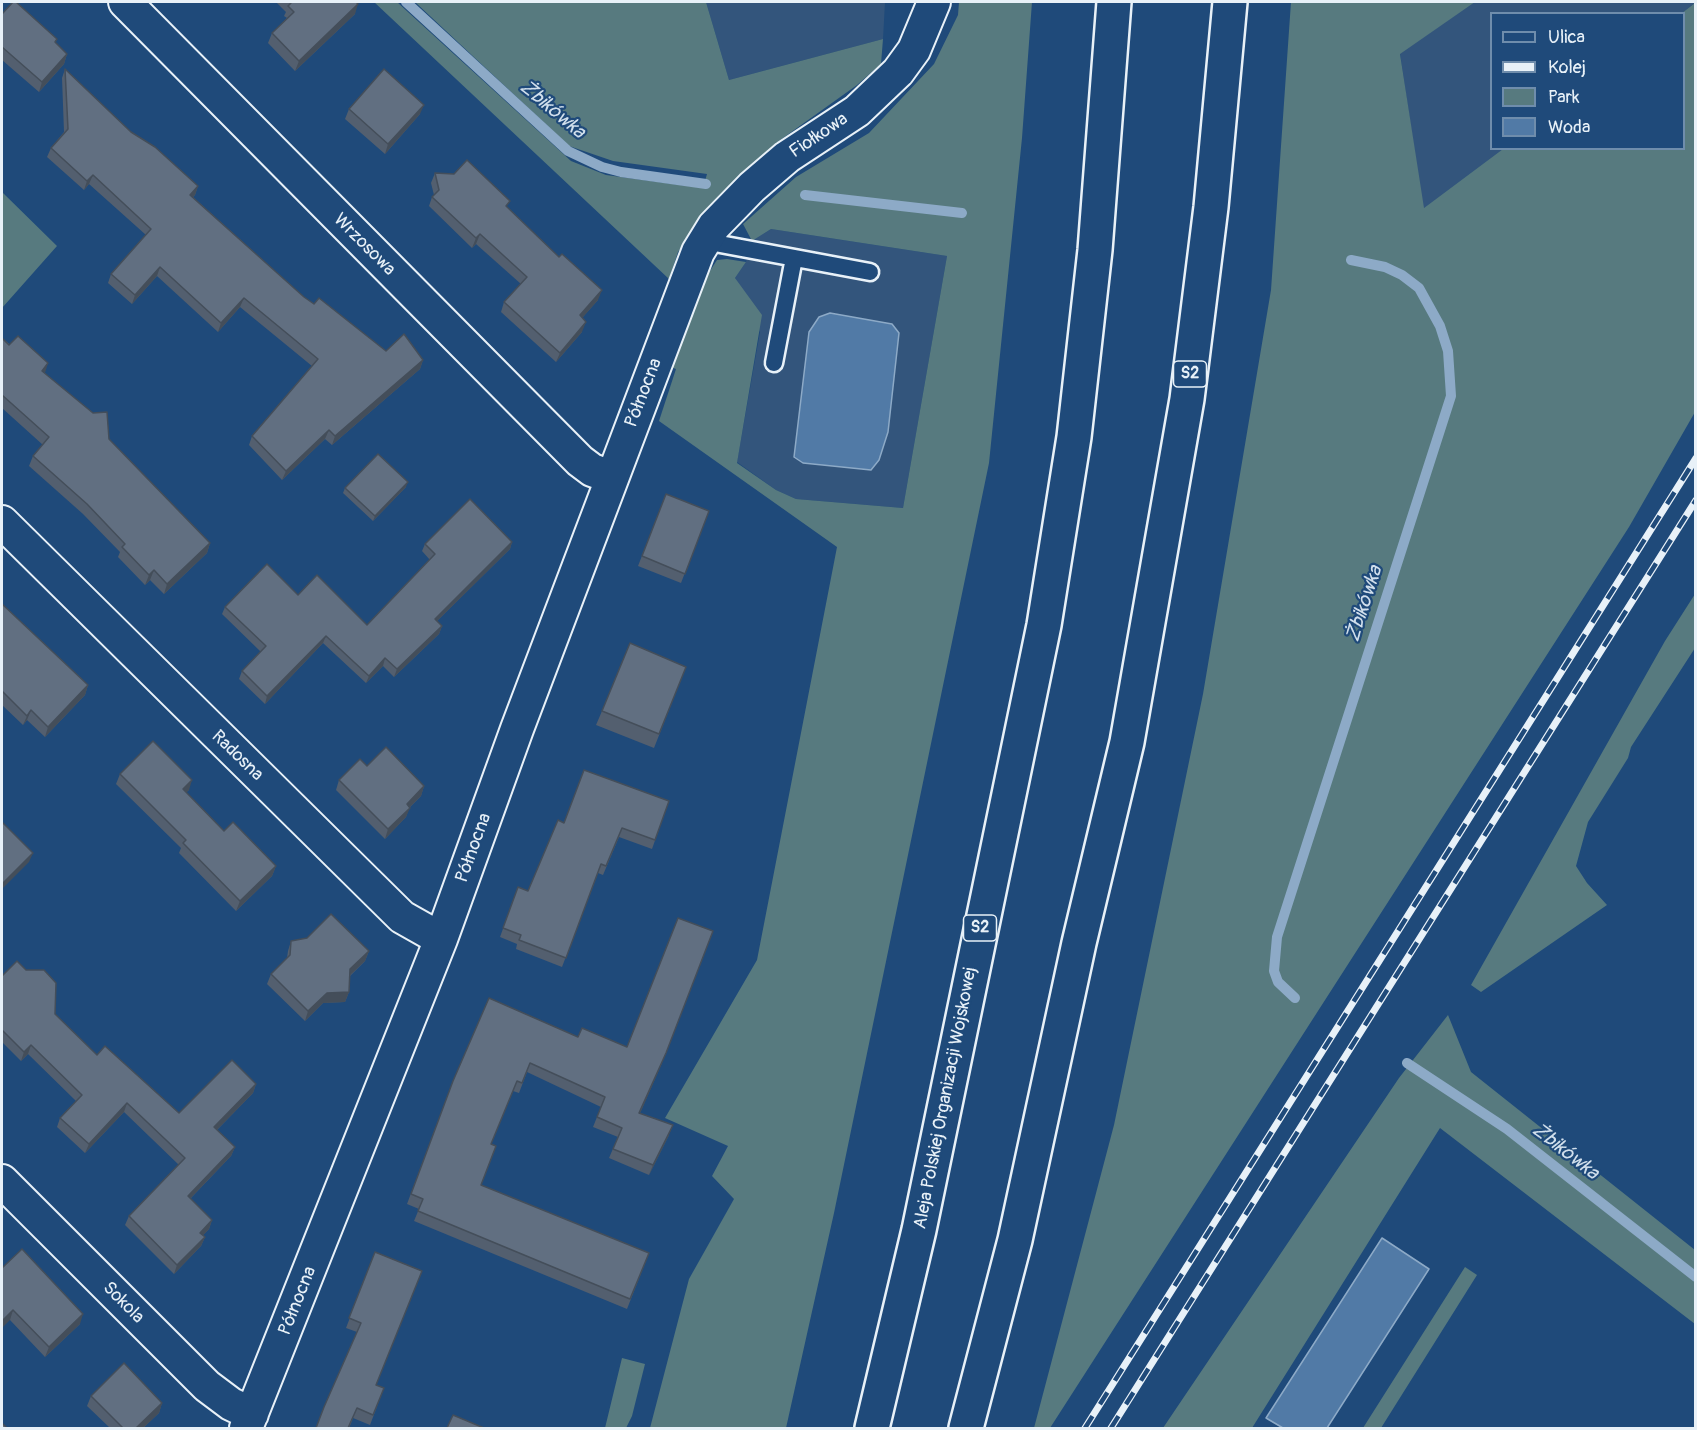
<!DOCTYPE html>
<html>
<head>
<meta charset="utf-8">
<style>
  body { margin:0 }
  #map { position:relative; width:1697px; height:1430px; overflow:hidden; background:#1f4a7a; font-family:Pangolin,sans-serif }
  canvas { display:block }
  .frame { position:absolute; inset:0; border:3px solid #e8f1f8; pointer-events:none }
  .legend { position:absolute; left:1490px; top:12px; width:195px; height:138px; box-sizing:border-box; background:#1f4a7a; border:2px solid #6f8dac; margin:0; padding:8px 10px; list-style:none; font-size:18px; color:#e8f1f8 }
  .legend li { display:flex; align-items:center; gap:12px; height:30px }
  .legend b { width:30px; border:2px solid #6f8dac }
</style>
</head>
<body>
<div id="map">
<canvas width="1697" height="1430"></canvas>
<div class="frame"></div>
<ul class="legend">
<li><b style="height:8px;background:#1f4a7a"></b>Ulica</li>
<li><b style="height:8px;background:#e8f1f8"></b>Kolej</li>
<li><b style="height:16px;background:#577a7f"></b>Park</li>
<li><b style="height:16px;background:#517aa6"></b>Woda</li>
</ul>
</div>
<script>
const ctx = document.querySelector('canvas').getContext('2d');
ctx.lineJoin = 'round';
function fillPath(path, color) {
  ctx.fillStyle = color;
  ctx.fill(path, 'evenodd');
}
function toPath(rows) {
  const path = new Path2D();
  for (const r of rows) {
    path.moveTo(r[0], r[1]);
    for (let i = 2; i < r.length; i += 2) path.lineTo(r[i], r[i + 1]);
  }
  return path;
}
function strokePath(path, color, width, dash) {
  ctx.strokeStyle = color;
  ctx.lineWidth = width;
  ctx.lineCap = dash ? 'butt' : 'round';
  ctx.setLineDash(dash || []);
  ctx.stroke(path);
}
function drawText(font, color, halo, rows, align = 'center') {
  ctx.font = font + ' Pangolin,sans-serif';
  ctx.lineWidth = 4.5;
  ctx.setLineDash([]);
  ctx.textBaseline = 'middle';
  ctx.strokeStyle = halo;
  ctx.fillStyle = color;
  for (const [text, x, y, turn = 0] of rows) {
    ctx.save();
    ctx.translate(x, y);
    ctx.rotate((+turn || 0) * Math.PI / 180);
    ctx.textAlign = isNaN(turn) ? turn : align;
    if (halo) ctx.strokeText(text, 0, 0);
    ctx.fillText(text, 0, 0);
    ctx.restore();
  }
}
fillPath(toPath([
  [706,2,885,2,883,39,729,80],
  [1475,2,1695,2,1695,3,1682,13,1492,14,1492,148,1503,149,1423,209,1400,53],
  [771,229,947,256,903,508,796,499,776,490,737,462,760,332,735,278,746,262,752,241]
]), '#33557c');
fillPath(toPath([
  [374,2,397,2,571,161,606,175,703,188,707,174,613,161,569,146,415,2,706,2,729,80,883,39,881,64,857,85,776,143,714,201,678,252,669,279],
  [959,2,1032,2,1022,138,989,463,834,1213,786,1428,650,1428,689,1279,734,1199,712,1176,728,1146,665,1118,757,960,837,547,659,421,676,369,671,367,699,288,717,260,727,259,746,262,735,278,762,315,737,463,776,490,796,499,903,508,947,256,771,229,752,241,743,224,796,177,869,133,934,64,958,15],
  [1291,2,1475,2,1400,54,1424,208,1503,149,1684,148,1682,13,1695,3,1695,412,1629,527,1050,1428,1034,1428,1114,1125,1203,694,1271,290],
  [2,192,57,246,2,308],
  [1695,594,1695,648,1631,747,1628,758,1588,822,1576,866,1587,883,1607,905,1481,992,1471,985,1665,641],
  [1448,1015,1471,1072,1695,1250,1695,1324,1440,1128,1252,1428,1163,1428,1399,1078],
  [1465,1267,1477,1275,1381,1428,1363,1428],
  [622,1358,645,1364,632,1416,626,1428,605,1428]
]), '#577a7f');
const water = toPath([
  [830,313,892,324,899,333,888,432,879,460,871,470,803,463,794,457,809,332,819,317,830,313],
  [1382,1238,1429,1269,1327,1428,1283,1428,1266,1418,1382,1238]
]);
fillPath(water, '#517aa6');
strokePath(water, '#8daac7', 1.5);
strokePath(toPath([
  [406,2,568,151,602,167,621,172,706,184],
  [805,195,962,213],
  [1295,998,1278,982,1274,971,1277,937,1451,396,1448,351,1440,326,1419,288,1402,275,1385,267,1351,260],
  [1407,1063,1507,1129,1696,1277]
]), '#8daac7', 10);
const lane = toPath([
  [704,241,870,272],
  [774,363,794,258]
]);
const street = toPath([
  [125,2,580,461,592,470,611,477],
  [2,522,402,917,441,939],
  [2,1181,207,1386,231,1404,252,1414],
  [246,1428,441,939,517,729,698,252,714,226,752,187,787,157,857,111,898,72,914,50,934,2]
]);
const highway = toPath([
  [872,1428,919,1230,1044,625,1074,437,1095,250,1114,2],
  [966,1428,1015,1240,1079,943,1127,742,1187,399,1211,207,1230,2]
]);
strokePath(lane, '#e8f1f8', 21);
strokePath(street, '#e8f1f8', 36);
strokePath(highway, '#e8f1f8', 38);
strokePath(lane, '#1f4a7a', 16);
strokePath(street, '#1f4a7a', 32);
strokePath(highway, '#1f4a7a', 33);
const rail = toPath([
  [1085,1428,1696,458],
  [1111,1428,1696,500]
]);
strokePath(rail, '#e8f1f8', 7);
strokePath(rail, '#1f4a7a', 4.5, [14]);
fillPath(toPath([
  [276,2,356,2,355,14,295,71,268,43,272,33,287,18,284,16,286,12],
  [2,14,56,43,67,54,64,64,39,92,2,60],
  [65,69,131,132,198,186,195,195,193,197,304,297,386,351,423,360,420,369,332,445,325,439,282,480,249,445,252,436,312,366,240,307,218,332,157,276,132,304,108,283,111,274,146,235,89,184,84,190,47,157,51,148,64,132,62,78],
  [349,109,420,114,385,154,345,119],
  [435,173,508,208,598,300,582,318,582,332,556,362,501,312,504,302,521,284,476,244,472,248,429,206,432,197,434,195,431,183],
  [2,338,45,373,210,543,207,553,164,594,150,580,145,585,118,557,120,552,83,514,29,466,33,456,43,445,2,408],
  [406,487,373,521,343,493,345,488],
  [666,494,709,511,681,583,638,566],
  [512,542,510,549,437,621,442,626,439,634,394,677,383,666,366,683,323,643,265,704,239,679,242,671,261,652,222,614,225,607,298,595,367,625,430,560,422,551,425,544],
  [2,604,88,685,85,695,45,737,27,720,23,725,2,705],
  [686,667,654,748,596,725,602,711],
  [367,766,424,786,421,796,409,808,406,817,385,839,336,790,339,780],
  [120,774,189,790,186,792,224,831,276,866,272,876,236,911,179,853,181,848,116,784],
  [669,801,652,849,619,837,603,875,598,873,562,967,516,949,517,944,500,937,518,887,528,891,564,823],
  [291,941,369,951,365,961,350,976,349,992,345,1002,323,1003,305,1021,267,984,271,974,287,958,288,951],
  [2,976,55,1014,97,1055,179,1113,256,1084,253,1093,217,1130,235,1147,231,1156,190,1199,212,1220,209,1229,203,1235,205,1237,201,1246,174,1274,125,1225,129,1216,179,1165,124,1112,85,1153,57,1127,60,1118,76,1101,28,1054,21,1061,2,1042],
  [578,1037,662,1063,640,1113,669,1135,649,1175,609,1158,618,1137,593,1127,601,1107,527,1072,519,1093,513,1091,491,1144,481,1185,649,1253,627,1309,414,1221,419,1209,407,1204,453,1081],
  [375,1252,376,1385,384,1388,370,1425,353,1418,349,1428,316,1428,357,1332,346,1328],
  [2,1268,80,1324,45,1357,10,1320],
  [91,1396,162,1403,159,1413,143,1428,110,1428,87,1406]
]), '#535f6f');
fillPath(toPath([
  [358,4,355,14,295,71,299,61],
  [67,54,64,64,39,92,42,82],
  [424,105,420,114,385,154,388,144],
  [93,175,89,184,84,190,87,181],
  [198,186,195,195,187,203,190,195],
  [480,234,476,244,472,248,476,238],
  [160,267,157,276,132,304,135,295],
  [602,290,598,300,576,325,580,315],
  [244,298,240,307,218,332,221,323],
  [586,322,582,332,556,362,560,353],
  [423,360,420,369,332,445,335,436],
  [48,363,45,373,42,371],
  [329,430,325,439,282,480,286,471],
  [408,482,406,487,373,521,375,516],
  [512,542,510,549,432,626,435,619],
  [210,543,207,553,164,594,167,584],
  [154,570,150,580,145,585,149,575],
  [442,626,439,634,394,677,397,669],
  [326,636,323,643,265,704,267,696],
  [385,658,383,666,366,683,369,676],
  [88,685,85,695,45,737,48,727],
  [31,710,27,720,23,725,27,716],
  [192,780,189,790,180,799,183,789],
  [424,786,421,796,403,814,407,804],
  [410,808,406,817,385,839,388,829],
  [33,853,29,862,2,889,2,884],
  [276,866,272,876,236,911,240,901],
  [709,941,662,1063,636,1123],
  [369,951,365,961,346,979,350,969],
  [349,992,345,1002,323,1003,305,1021,308,1011,327,993],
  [31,1045,28,1054,21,1061,24,1052],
  [256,1084,253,1093,211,1136,214,1127],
  [127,1103,124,1112,85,1153,89,1144],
  [673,1125,669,1135,649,1175,653,1165],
  [235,1147,231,1156,184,1205,188,1196],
  [212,1220,209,1229,197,1242,200,1233],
  [205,1237,201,1246,174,1274,177,1265],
  [13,1310,10,1320,2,1328,2,1321],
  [83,1314,80,1324,45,1357,49,1347],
  [162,1403,159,1413,143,1428,136,1428]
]), '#444e5a');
const building = toPath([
  [13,2,16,2,57,39,55,42,67,54,42,82,2,47,2,14,13,2],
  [289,2,356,2,358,4,299,61,272,33,294,12,288,6,291,3,289,2],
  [65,69,131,132,155,147,198,186,190,195,304,297,314,304,319,298,386,351,404,334,423,360,335,436,329,430,286,471,252,436,318,359,244,298,221,323,160,267,135,295,111,274,151,229,93,175,87,181,51,148,68,129,65,69],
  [384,69,424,105,388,144,349,109,384,69],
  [467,160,510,201,506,206,559,257,562,254,602,290,580,315,586,322,560,353,504,302,527,277,480,234,476,238,432,197,439,190,435,173,454,174,467,160],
  [18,336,48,363,42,371,93,413,107,412,109,439,210,543,167,584,154,570,149,575,122,547,125,544,87,504,33,456,49,437,2,395,2,338,9,345,18,336],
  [378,454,408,482,375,516,345,488,378,454],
  [666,494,709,511,685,574,642,556,666,494],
  [470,499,512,542,435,619,442,626,397,669,385,658,369,676,326,636,267,696,242,671,266,646,225,607,267,564,298,595,317,575,367,625,435,554,425,544,470,499],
  [2,604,88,685,48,727,31,710,27,716,2,691,2,604],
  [630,643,686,667,659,734,602,711,630,643],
  [153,741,192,780,183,789,224,831,233,822,276,866,240,901,183,843,186,840,120,774,153,741],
  [386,747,424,786,407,804,410,808,388,829,339,780,360,759,367,766,386,747],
  [584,770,669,801,655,840,622,828,606,866,601,864,566,958,519,940,521,935,503,928,518,887,528,891,558,820,564,823,584,770],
  [2,822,33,853,2,884,2,822],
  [331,914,369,951,350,969,349,992,327,993,308,1011,271,974,290,955,291,941,307,938,331,914],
  [678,918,713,931,666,1053,639,1113,673,1125,653,1165,613,1149,622,1128,597,1117,605,1097,530,1063,522,1083,517,1081,491,1144,496,1146,481,1185,649,1253,630,1299,418,1211,423,1199,411,1194,453,1081,489,998,578,1037,582,1028,627,1047,678,918],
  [17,961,26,970,44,970,56,983,55,1014,97,1055,105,1046,179,1113,232,1060,256,1084,214,1127,235,1147,188,1196,212,1220,200,1233,205,1237,177,1265,129,1216,185,1158,127,1103,89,1144,60,1118,82,1095,31,1045,24,1052,2,1030,2,976,17,961],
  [22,1249,83,1314,49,1347,13,1310,2,1321,2,1268,22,1249],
  [375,1252,422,1271,376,1385,384,1388,373,1415,357,1408,348,1428,316,1428,324,1407,361,1323,349,1318,375,1252],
  [124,1363,162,1403,136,1428,123,1428,91,1396,124,1363],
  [453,1415,484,1428,447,1428,453,1415],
  [2,1423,7,1428,2,1428,2,1423]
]);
fillPath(building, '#616f81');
strokePath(building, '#444e5a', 1.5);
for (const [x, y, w] of [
  [1190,374,33],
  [980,928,33]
]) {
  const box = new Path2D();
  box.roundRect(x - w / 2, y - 13, w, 26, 4.5);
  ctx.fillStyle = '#1f4a7a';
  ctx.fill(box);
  strokePath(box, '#e8f1f8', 1.5);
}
drawText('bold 16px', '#e8f1f8', null, [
  ["S2",1190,374],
  ["S2",980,928]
]);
drawText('18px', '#e8f1f8', '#1f4a7a', [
  ["Fiołkowa",819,136,-34],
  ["Wrzosowa",364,245,45],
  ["Północna",644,393,-69],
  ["Radosna",237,756,44],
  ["Północna",474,848,-70],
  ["Aleja Polskiej Organizacji Wojskowej",946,1098,-79],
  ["Północna",298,1301,-68],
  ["Sokola",123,1303,45]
]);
drawText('italic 20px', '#d1dfec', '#1f4a7a', [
  ["Żbikówka",552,110,40],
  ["Żbikówka",1365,604,-72],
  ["Żbikówka",1565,1152,38]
]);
</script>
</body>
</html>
